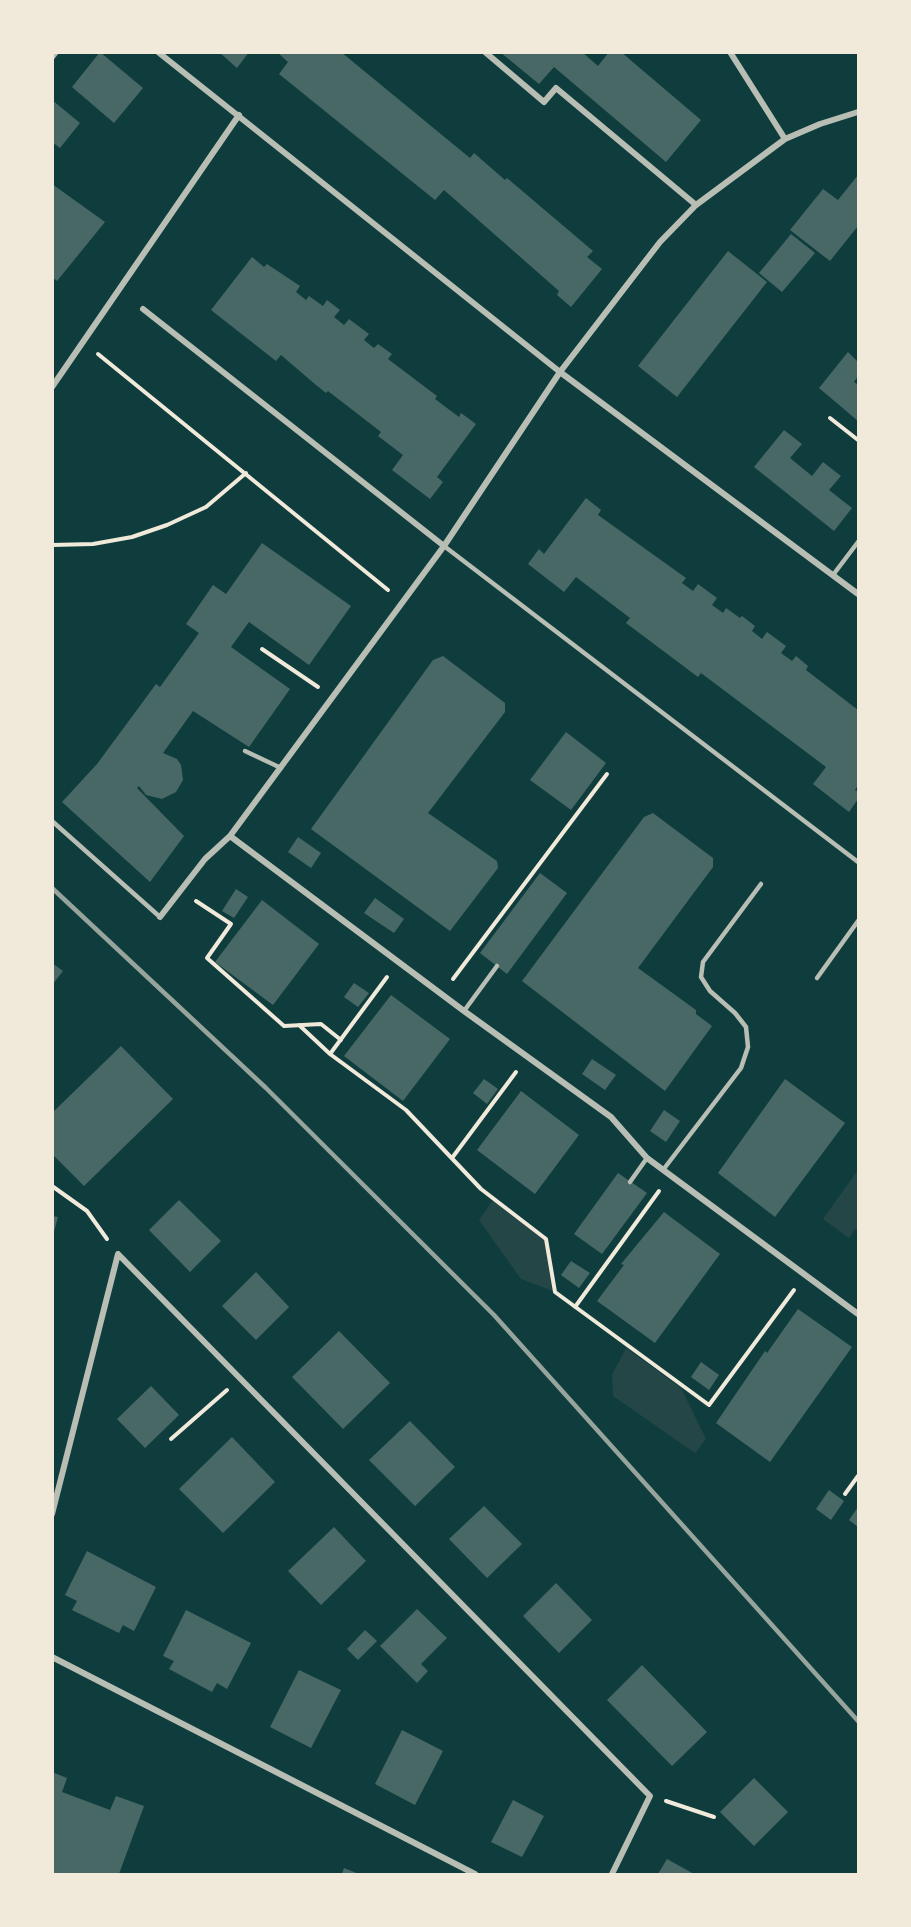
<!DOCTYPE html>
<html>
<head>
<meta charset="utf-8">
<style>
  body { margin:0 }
  #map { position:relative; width:911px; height:1927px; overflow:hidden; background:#0f3d3e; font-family:"Fira Sans",sans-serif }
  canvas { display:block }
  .frame { position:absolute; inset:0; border:54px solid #f1e9da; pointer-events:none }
</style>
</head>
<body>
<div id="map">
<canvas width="911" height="1927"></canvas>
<div class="frame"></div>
</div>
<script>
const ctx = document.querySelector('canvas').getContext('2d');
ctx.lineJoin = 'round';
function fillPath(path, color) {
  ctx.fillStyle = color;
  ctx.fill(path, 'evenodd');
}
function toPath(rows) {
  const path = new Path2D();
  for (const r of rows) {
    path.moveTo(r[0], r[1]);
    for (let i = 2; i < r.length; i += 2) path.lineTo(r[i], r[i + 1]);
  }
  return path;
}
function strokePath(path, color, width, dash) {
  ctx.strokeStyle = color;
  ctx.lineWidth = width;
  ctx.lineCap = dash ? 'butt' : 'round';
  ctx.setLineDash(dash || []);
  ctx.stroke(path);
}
fillPath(toPath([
  [858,1170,858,1231,855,1229,849,1238,823,1219],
  [494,1199,546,1239,555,1292,521,1279,479,1220],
  [626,1348,681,1388,706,1439,695,1453,613,1396,612,1375]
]), '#244646');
fillPath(toPath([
  [100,52,143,88,114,123,72,87],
  [219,52,249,52,237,68],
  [277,52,341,52,470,158,474,153,505,180,507,178,593,251,587,257,602,269,571,307,557,295,559,291,444,190,435,200,279,74,288,62],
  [500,52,582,52,598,66,609,52,621,52,701,120,666,162,554,67,539,84],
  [52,100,80,123,60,148,52,142],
  [858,175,858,226,830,261,790,230,823,189,838,200],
  [52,184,105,222,57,281,52,277],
  [791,234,815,253,782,292,759,273],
  [728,251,767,282,677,397,638,366],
  [252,257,264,267,267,264,300,286,296,292,306,300,309,296,323,306,327,300,340,310,334,317,344,325,349,319,369,334,364,340,374,348,378,344,392,354,388,359,437,396,435,399,459,417,461,413,476,424,437,477,443,482,430,499,392,470,403,455,378,436,381,432,328,391,326,393,316,385,281,355,276,361,211,310],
  [848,352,858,362,858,376,854,382,858,385,858,421,819,388],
  [784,430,802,444,790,458,812,476,823,462,841,476,829,490,852,508,834,531,754,467],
  [586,498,601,510,598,515,686,578,682,583,693,591,698,584,717,598,712,605,723,613,726,608,740,618,742,616,755,626,752,631,762,639,767,632,786,646,781,653,792,661,796,656,808,666,806,670,858,710,858,785,855,790,858,792,858,799,849,812,813,784,826,767,701,673,698,677,626,623,630,618,576,577,564,592,528,564,539,549,544,554],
  [262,543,351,606,309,665,249,622,231,647,290,689,249,747,193,711,163,753,177,759,181,765,183,780,176,792,162,799,146,795,139,786,137,788,184,836,150,882,62,802,97,764,156,684,160,687,199,633,186,624,213,585,226,594],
  [443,656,505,703,505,712,428,813,497,861,498,868,450,931,311,829,433,660],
  [566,732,606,763,571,810,530,780],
  [653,813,713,858,713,867,638,968,696,1010,696,1014,712,1026,665,1091,522,981,644,817],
  [298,837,321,853,311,868,288,852],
  [540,873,567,893,507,974,480,953],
  [236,889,248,897,234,918,222,911],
  [375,898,404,919,394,933,364,913],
  [262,900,319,944,273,1005,215,962],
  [52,963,63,971,52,985],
  [354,983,369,993,358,1007,344,997],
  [391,995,450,1039,403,1101,344,1056],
  [121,1046,173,1099,84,1186,52,1154,52,1113],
  [592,1059,616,1075,605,1090,582,1074],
  [484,1079,498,1089,487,1104,473,1093],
  [785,1079,845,1123,775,1217,718,1173],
  [521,1091,579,1135,535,1194,477,1150],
  [664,1110,680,1121,666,1142,650,1131],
  [618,1173,647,1193,602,1254,574,1234],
  [179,1200,221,1241,190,1272,149,1230],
  [664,1212,720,1254,655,1343,597,1301,624,1265,621,1264],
  [52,1216,58,1217,53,1235,52,1235],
  [571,1261,590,1273,579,1288,561,1275],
  [256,1272,289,1307,256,1340,222,1306],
  [798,1309,852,1347,770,1462,716,1423,765,1351,767,1353],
  [339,1331,390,1383,343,1429,292,1377],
  [701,1362,719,1375,709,1390,691,1377],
  [151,1386,179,1415,145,1448,117,1419],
  [410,1421,455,1467,415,1506,369,1460],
  [232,1437,275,1482,223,1533,179,1489],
  [829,1490,844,1501,831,1520,816,1509],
  [484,1506,522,1544,487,1578,449,1539],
  [858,1507,858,1527,849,1520],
  [334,1527,366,1561,321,1605,288,1571],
  [87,1551,156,1587,134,1631,123,1625,119,1633,72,1610,77,1601,65,1595],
  [556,1583,592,1620,559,1653,523,1616],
  [417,1609,447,1638,421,1664,428,1671,417,1683,380,1646],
  [186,1610,251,1643,227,1689,217,1683,212,1692,169,1669,174,1661,163,1656],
  [365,1630,377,1641,358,1660,347,1649],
  [642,1665,707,1732,672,1766,607,1700],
  [299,1670,341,1690,311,1748,270,1727],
  [402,1730,443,1751,415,1805,375,1784],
  [52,1772,67,1778,62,1792,110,1810,116,1796,144,1806,119,1874,52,1874],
  [754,1778,788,1812,754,1846,720,1812],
  [513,1800,544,1816,522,1857,491,1842],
  [667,1859,694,1874,658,1874],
  [344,1868,359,1874,342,1874]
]), '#486865');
strokePath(toPath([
  [98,354,388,590],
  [830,418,858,440],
  [52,545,93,544,132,537,167,525,206,507,246,473],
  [262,649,318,687],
  [196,901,231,924,207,958,284,1026,321,1024,341,1040],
  [453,979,607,774],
  [299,1025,330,1054,406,1110,481,1189,546,1239,555,1292,709,1405,794,1290],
  [330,1054,387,977],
  [452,1158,516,1072],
  [52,1186,87,1211,107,1239],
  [575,1307,659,1191],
  [171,1439,227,1390],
  [845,1494,858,1476],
  [666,1801,714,1817]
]), '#f1e9da', 4);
strokePath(toPath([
  [444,546,858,862],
  [833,575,858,542],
  [245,751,281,768],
  [52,821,160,917],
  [817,978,858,921],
  [464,1011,497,966],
  [663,1170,741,1068,748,1047,746,1027,735,1013,710,991,701,977,703,962,761,884],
  [630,1182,647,1158]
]), '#b8beb3', 4.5);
strokePath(toPath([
  [158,52,560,372,858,594],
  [485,52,544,102,556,88,696,205],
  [730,52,785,139],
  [52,57,56,52],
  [143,309,444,546],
  [52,387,239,115],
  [230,836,464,1011,611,1117,647,1158,858,1314],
  [160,917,205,859,230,836,444,546,560,372,660,242,696,205,785,139,820,124,858,112],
  [52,1514,118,1254,650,1796,612,1874],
  [52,1657,475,1874]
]), '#b8beb3', 6);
strokePath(toPath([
  [52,888,266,1088,494,1315,858,1721]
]), '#97a49c', 4.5);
</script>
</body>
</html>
